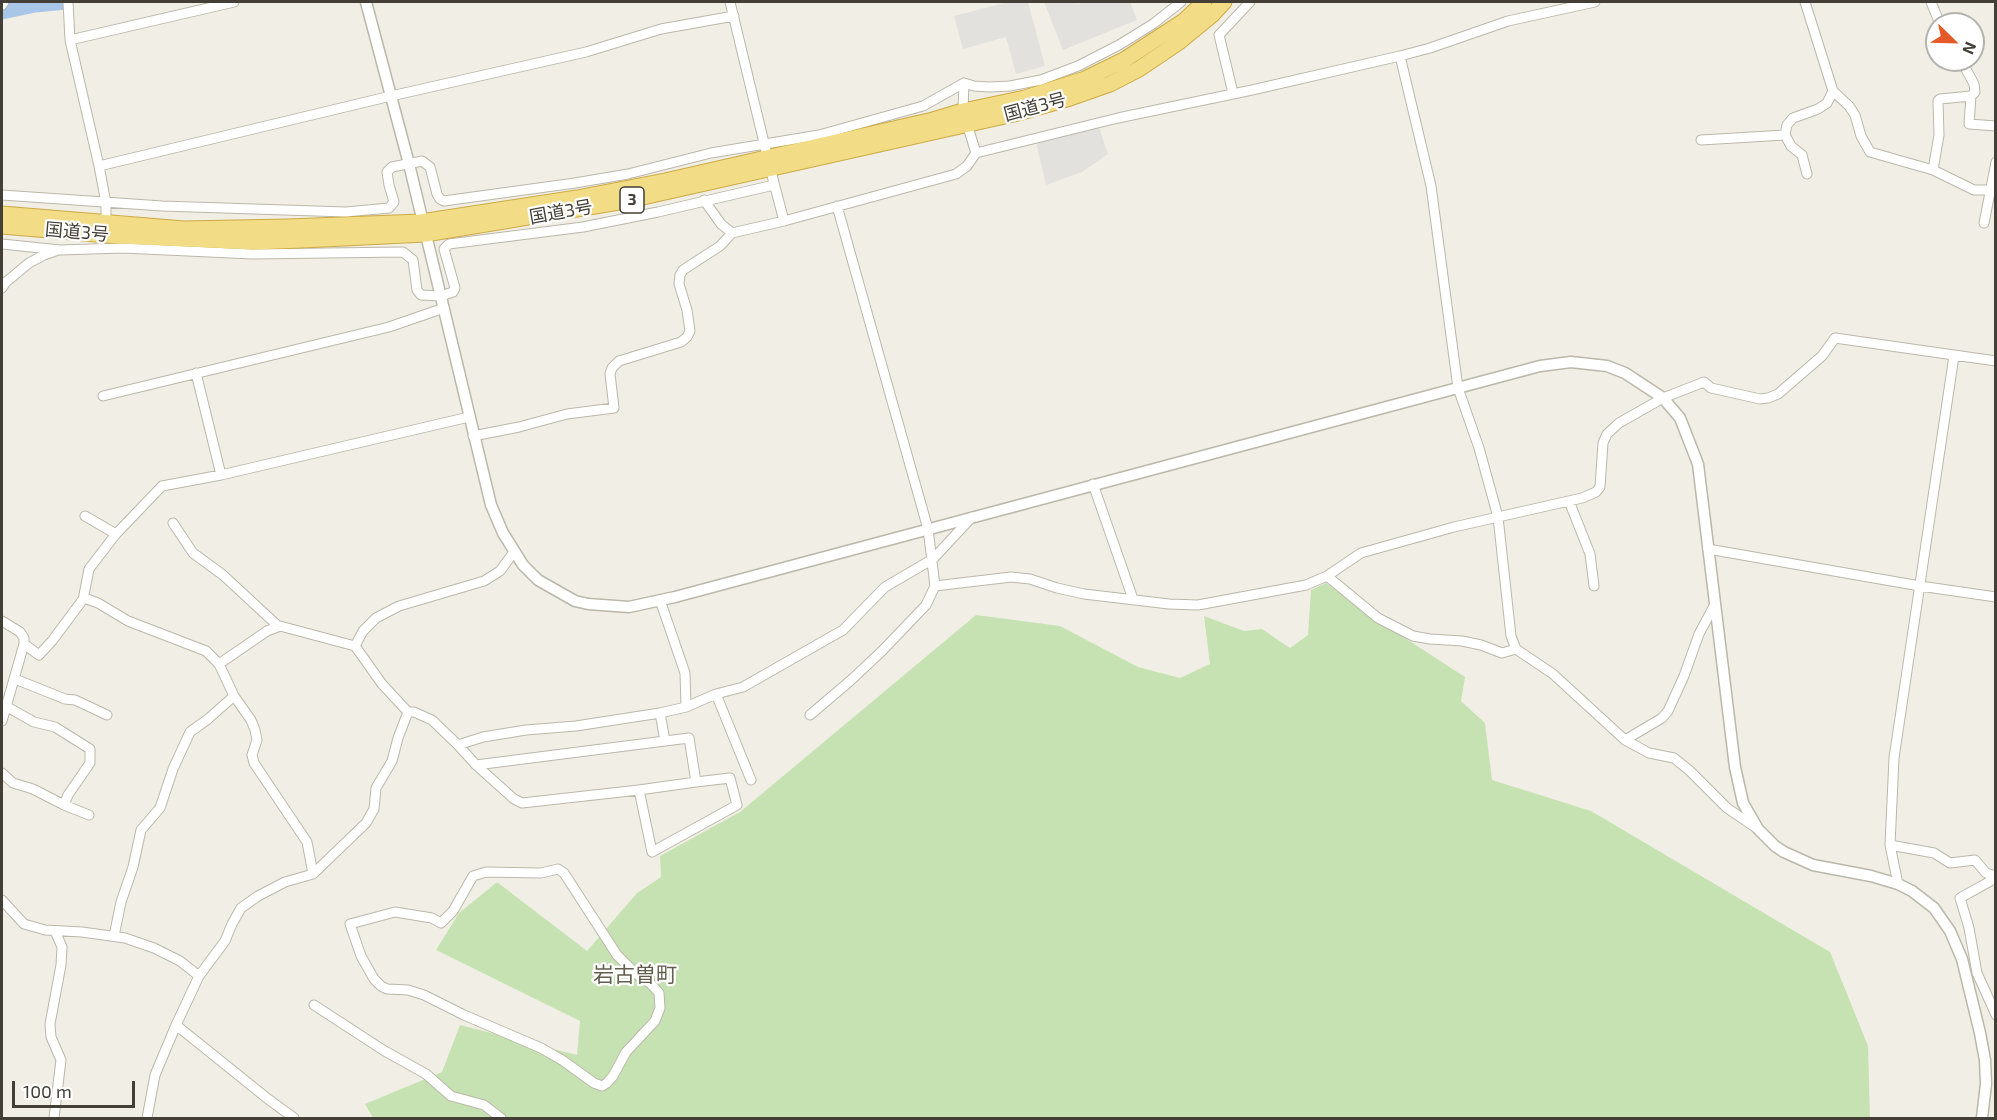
<!DOCTYPE html>
<html>
<head>
<meta charset="utf-8">
<style>
  body { margin:0 }
  #map { position:relative; width:1997px; height:1120px; overflow:hidden; background:#f1efe5; font-family:"Exo 2",sans-serif }
  canvas { display:block }
  .frame { position:absolute; inset:0; border:3px solid #433f36; pointer-events:none }
  .north { position:absolute; left:1925px; top:12px; width:60px; height:60px; box-sizing:border-box; background:#fff; border:2px solid #b4b2af; border-radius:50%; rotate:113deg; font-size:16px; font-weight:700; line-height:24px; text-align:center; color:#433f36 }
  .north::after { content:''; display:block; margin:auto; width:21px; height:27px; background:#e55a29; clip-path:polygon(50% 0,100% 100%,50% 72%,0 100%) }
  .scale { position:absolute; left:12px; top:1081px; width:123px; height:27px; box-sizing:border-box; border:3px solid #433f36; border-top:0; padding-left:8px; font-size:18px; line-height:21px; white-space:nowrap; color:#433f36; -webkit-text-stroke:4px #fff; paint-order:stroke }
</style>
</head>
<body>
<div id="map">
<canvas width="1997" height="1120"></canvas>
<div class="frame"></div>
<div class="north">N</div>
<div class="scale">100 m</div>
</div>
<script>
const ctx = document.querySelector('canvas').getContext('2d');
ctx.lineJoin = 'round';
function fillPath(path, color) {
  ctx.fillStyle = color;
  ctx.fill(path, 'evenodd');
}
function toPath(rows) {
  const path = new Path2D();
  for (const r of rows) {
    path.moveTo(r[0], r[1]);
    for (let i = 2; i < r.length; i += 2) path.lineTo(r[i], r[i + 1]);
  }
  return path;
}
function strokePath(path, color, width, dash) {
  ctx.strokeStyle = color;
  ctx.lineWidth = width;
  ctx.lineCap = dash ? 'butt' : 'round';
  ctx.setLineDash(dash || []);
  ctx.stroke(path);
}
function drawText(font, color, halo, rows, align = 'center') {
  ctx.font = font + ' "Exo 2","Noto Sans JP",sans-serif';
  ctx.lineWidth = 4.5;
  ctx.setLineDash([]);
  ctx.textBaseline = 'middle';
  ctx.strokeStyle = halo;
  ctx.fillStyle = color;
  for (const [text, x, y, turn = 0] of rows) {
    ctx.save();
    ctx.translate(x, y);
    ctx.rotate((+turn || 0) * Math.PI / 180);
    ctx.textAlign = isNaN(turn) ? turn : align;
    if (halo) ctx.strokeText(text, 0, 0);
    ctx.fillText(text, 0, 0);
    ctx.restore();
  }
}
fillPath(toPath([
  [1326,583,1374,618,1465,677,1461,701,1485,723,1492,780,1591,811,1830,952,1868,1046,1870,1118,373,1118,365,1104,442,1072,460,1025,577,1055,580,1021,436,950,459,913,497,882,587,951,637,893,661,877,660,856,740,812,976,615,1060,626,1138,667,1180,678,1210,664,1204,616,1244,631,1262,629,1290,648,1308,635,1311,590]
]), '#c7e2b2');
fillPath(toPath([
  [1008,2,1028,2,1045,66,1016,74,1006,37,963,49,954,16],
  [1044,2,1076,2,1078,4,1083,2,1130,2,1137,20,1063,50],
  [1099,127,1108,154,1082,172,1046,185,1036,142]
]), '#e2e1dd');
strokePath(toPath([
  [2,12,35,5,66,2]
]), '#a7c6e8', 15);
const minor = toPath([
  [68,2,70,40,99,166,106,203,106,226],
  [730,2,766,151],
  [1805,2,1833,91,1849,106,1855,115,1861,136,1870,152,1933,170,1974,190,1996,190],
  [1931,2,1940,24],
  [2,5,4,2],
  [70,40,234,2],
  [1400,56,1431,186,1458,388,1479,448,1498,517,1511,636,1516,649,1553,674,1625,740,1649,753,1674,758,1690,771,1727,808,1758,829],
  [964,83,963,111,976,153],
  [1233,93,1219,35,1250,2],
  [1971,96,1969,124,1996,126],
  [1701,140,1785,135],
  [769,164,784,221],
  [99,166,391,96,586,52,661,29,734,16],
  [1933,170,1939,135,1938,101,1940,99,1971,96,1975,92,1974,84,1961,60],
  [1807,174,1802,155,1791,146,1785,135,1787,125,1793,118,1818,109,1827,103,1833,91],
  [2,195,162,206,346,212,389,208,394,202,389,185,387,172,392,167,422,161,430,167,437,194,440,199,444,201,575,183,628,174,711,153,819,135,923,106,964,83,974,86,989,87,1010,86,1041,80,1078,66,1119,45,1153,24,1181,2],
  [704,200,721,224,732,233],
  [837,206,928,529,935,586,1011,577,1030,579,1057,588,1084,594,1169,604,1198,605,1306,585,1327,576,1361,553,1454,527,1582,498,1596,492,1600,487,1603,443,1607,434,1619,423,1663,398,1704,382,1711,388,1760,399,1768,398,1778,394,1822,356,1835,338,1996,361],
  [1984,223,1996,162],
  [2,244,60,250,123,248,252,254,403,252,413,260,417,290,421,295,441,296,453,292,455,288,444,249,449,244,583,227,658,212,774,185],
  [2,288,6,282,29,263,44,255,58,250],
  [196,373,221,475],
  [103,396,389,327,444,308],
  [473,436,519,427,567,414,614,408,610,374,612,368,619,361,681,342,687,337,690,331,687,310,679,284,680,275,683,270,720,246,732,233,784,221,956,174,967,166,976,153,1118,118,1252,90,1400,56,1430,48,1508,21,1595,2],
  [1093,484,1133,599],
  [1569,501,1590,554,1594,586],
  [85,516,116,534],
  [173,523,193,553,223,575,278,626],
  [1708,549,1920,586,1996,597],
  [1327,576,1378,618,1413,636,1430,639,1462,641,1481,645,1502,653,1516,649],
  [83,600,89,569,116,534,162,486,221,475,469,417],
  [660,600,685,673,686,707],
  [2,621,20,632,24,638,24,644,2,721],
  [24,644,39,655,52,641,84,598,98,603,128,621,206,651,219,664,234,696,251,720,255,730,257,740,252,755,254,763,307,842,313,874],
  [355,646,363,631,376,618,399,606,484,581,500,571,514,552],
  [219,664,267,631,280,626,355,646,382,684,408,712,414,712,432,720,458,745,483,737,526,730,576,726,660,713,686,707,716,694,743,687,843,630,885,587,933,559,972,517],
  [15,679,65,699,75,700,107,715],
  [716,694,751,780],
  [2,704,34,722,55,727,90,749,90,763,68,795,64,805,33,789,13,783,2,773],
  [810,715,850,681,882,651,926,605,935,586],
  [1625,740,1662,718,1668,711,1684,676,1699,634,1715,604],
  [458,745,476,765,514,799,522,803,639,790,696,782,689,738,665,741,660,713],
  [476,765,665,741],
  [639,790,652,852,737,805,730,778,696,782],
  [64,805,89,815],
  [1890,845,1934,853,1950,863,1975,860,1986,873,1996,876],
  [558,869,564,873,617,955,636,974,650,983,659,993,660,1008,655,1021,626,1052,613,1076,607,1083,602,1086,594,1083,562,1060,541,1048,464,1015,424,995,408,990,387,989,381,986,374,979,361,956,350,924,395,912,432,918,441,923,453,911,473,876,486,872,541,873,558,869],
  [1996,878,1960,898,1969,928,1977,973,1996,1015],
  [1898,884,1890,845,1894,758,1954,356],
  [2,900,24,924,45,930,82,932,125,938,154,948,180,961,199,976],
  [114,936,121,902,133,867,141,830,160,808,173,769,190,732,208,719,234,696],
  [314,1005,383,1050,426,1074,451,1096,484,1105,501,1118],
  [176,1025,268,1099,294,1118],
  [54,1118,61,1060,51,1037,50,1024,61,965,62,947,55,931],
  [147,1118,155,1075,176,1025,199,976,225,941,232,924,241,908,258,896,285,882,313,874,366,823,374,809,376,788,392,761,398,738,408,712]
]);
const tertiary = toPath([
  [366,2,409,164,491,505,503,533,523,565,538,580,575,601,588,604,629,607,675,597,1540,366,1571,362,1607,366,1625,373,1663,398,1680,418,1698,464,1735,767,1743,803,1758,829,1775,846,1784,852,1813,865,1871,876,1898,884,1912,891,1934,908,1950,931,1962,959,1980,1033,1985,1060,1986,1084,1982,1118]
]);
const trunk = toPath([
  [2,214,184,229,287,227,421,222,577,198,665,181,933,120,963,111,1025,98,1085,79,1124,60,1184,21,1204,2],
  [2,226,119,236,255,242,324,239,425,234,625,201,1018,113,1070,98,1110,84,1139,69,1179,42,1212,15,1224,2]
]);
strokePath(minor, '#bbb7a9', 11);
strokePath(tertiary, '#bbb7a9', 13);
strokePath(trunk, '#cdaa43', 17);
strokePath(minor, '#fff', 9);
strokePath(tertiary, '#fff', 10);
strokePath(trunk, '#f2dc86', 15);
for (const [x, y, w] of [
  [632,200,24]
]) {
  const box = new Path2D();
  box.roundRect(x - w / 2, y - 13, w, 26, 4.5);
  ctx.fillStyle = '#fff';
  ctx.fill(box);
  strokePath(box, '#433f36', 1.5);
}
drawText('bold 16px', '#433f36', null, [
  ["3",632,200]
]);
drawText('18px', '#433f36', '#fff', [
  ["国道3号",1035,107,-15],
  ["国道3号",561,212,-10],
  ["国道3号",77,232,5]
]);
drawText('21px', '#645e4e', '#fff', [
  ["岩古曽町",635,975]
]);
</script>
</body>
</html>
